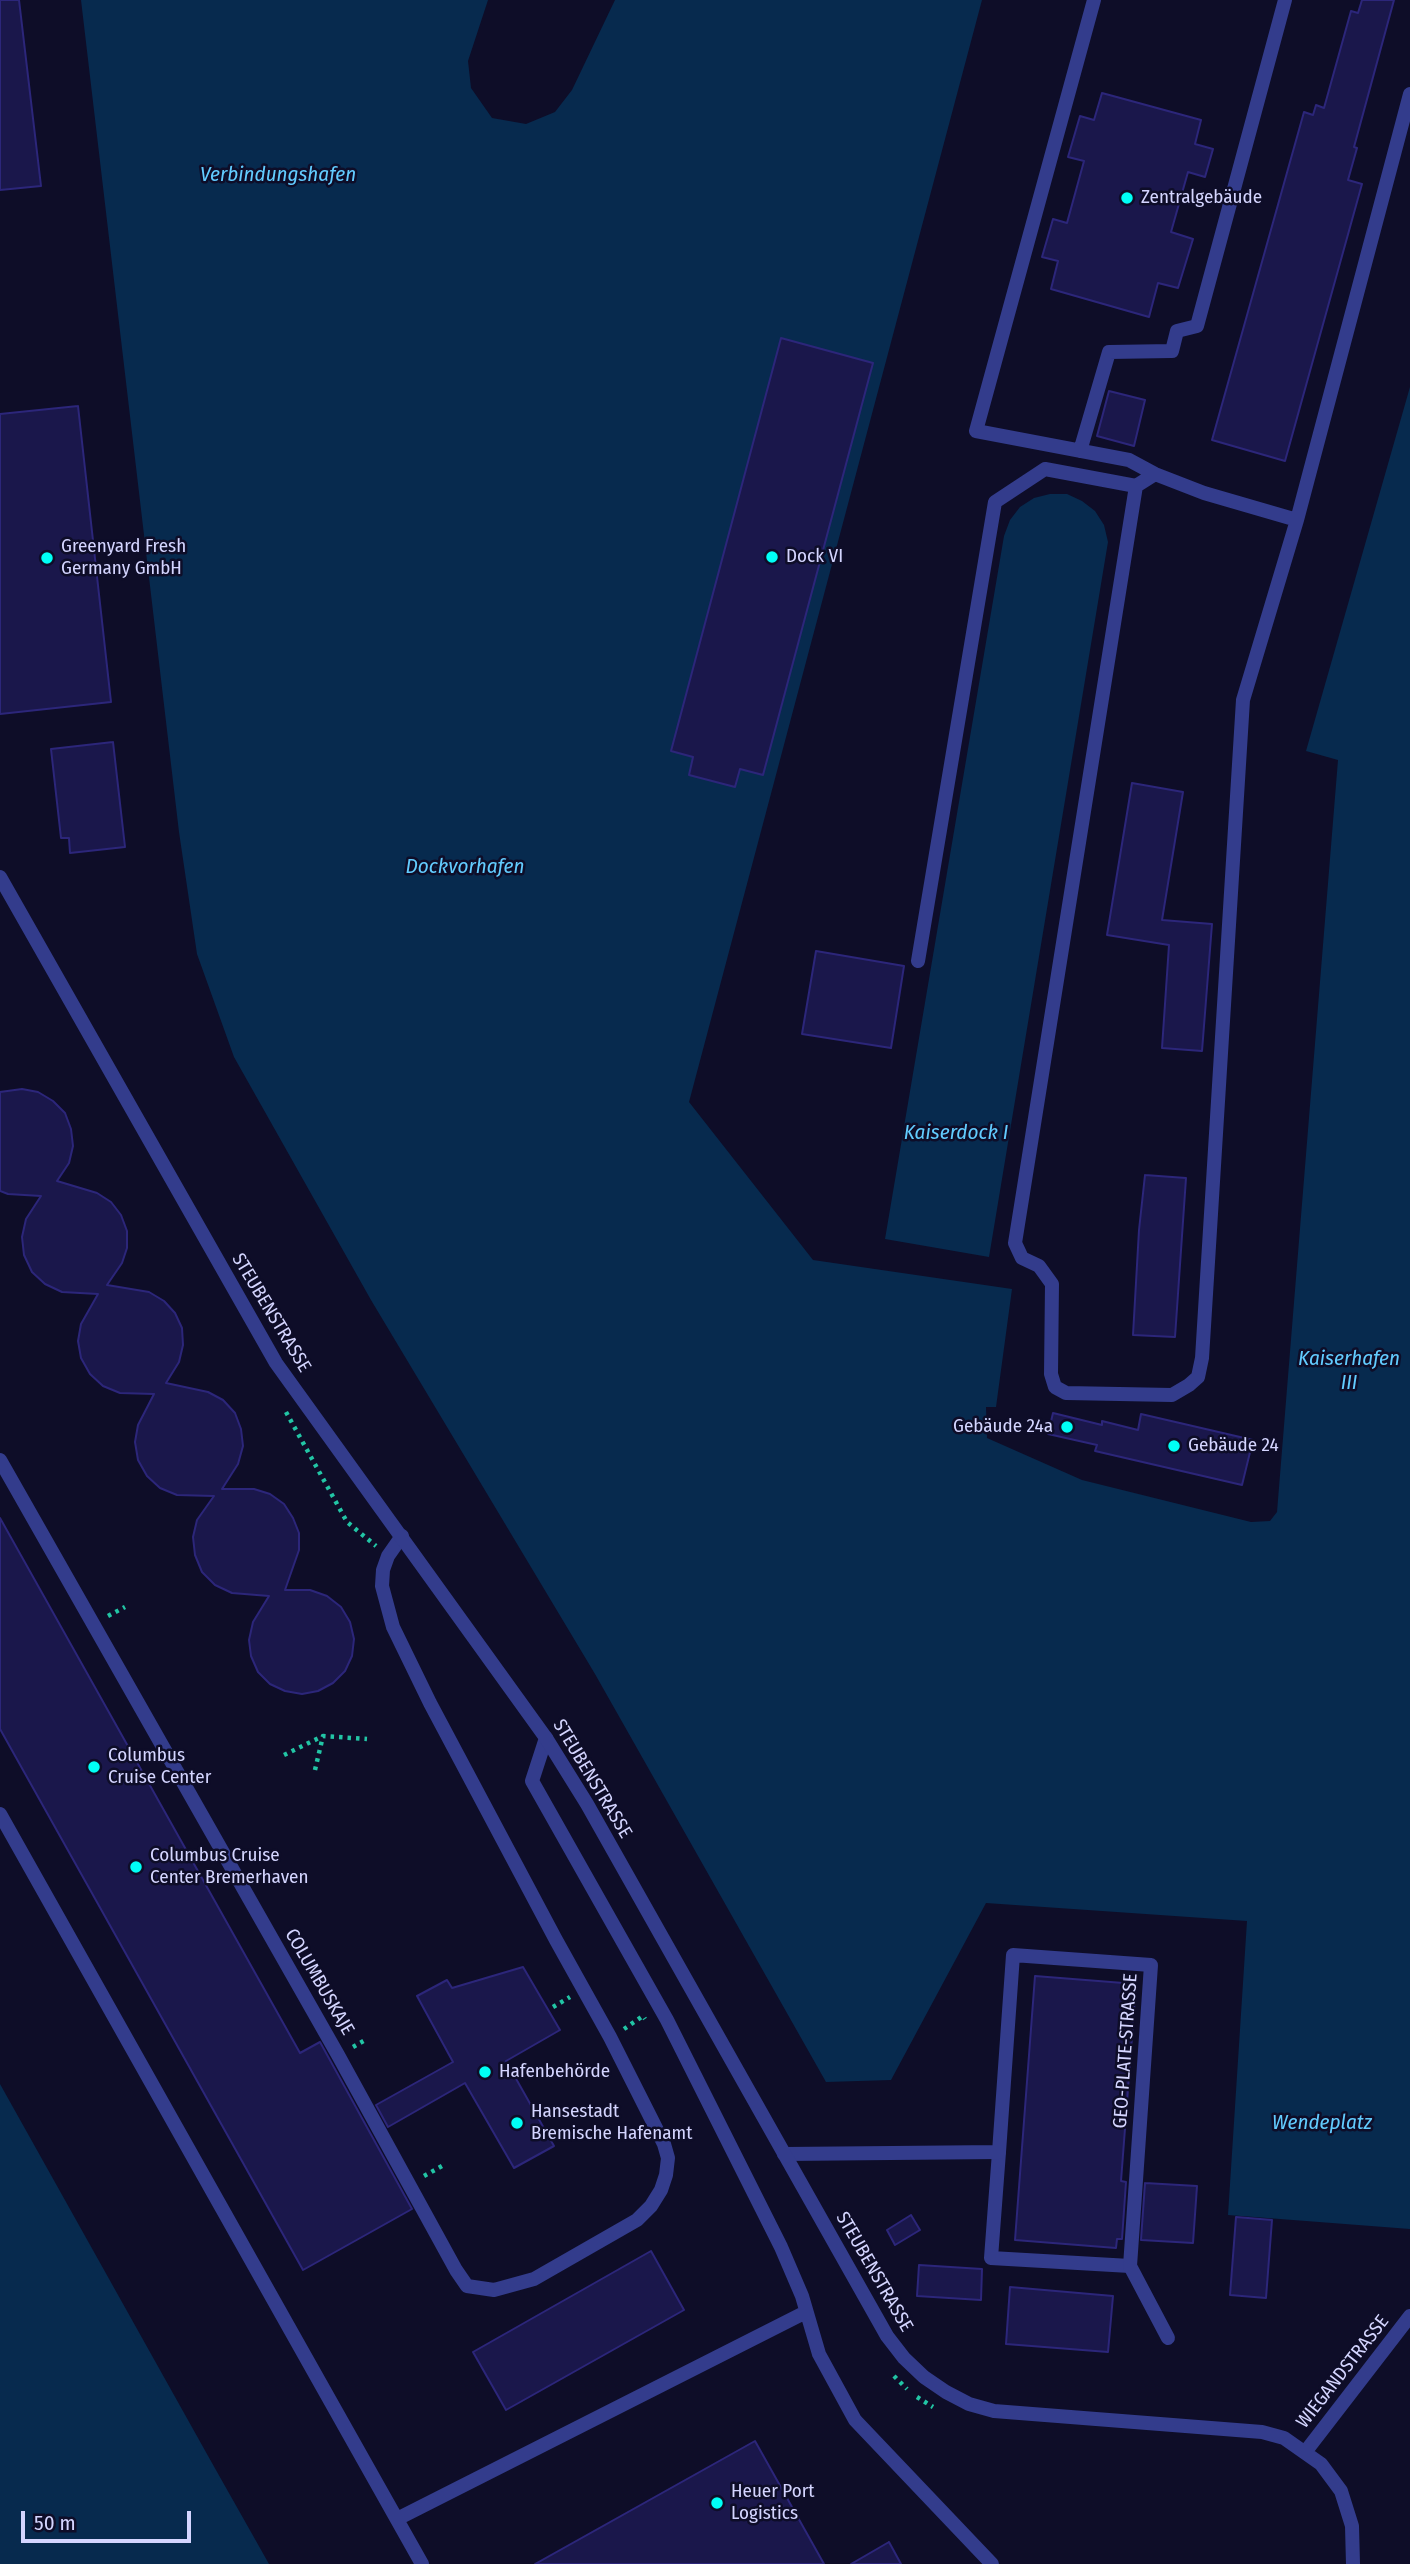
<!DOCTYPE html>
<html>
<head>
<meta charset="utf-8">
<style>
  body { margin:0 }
  #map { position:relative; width:1410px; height:2564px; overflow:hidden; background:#0e0d28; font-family:"Fira Sans Condensed",sans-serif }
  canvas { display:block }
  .scale { position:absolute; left:21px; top:2511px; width:170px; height:32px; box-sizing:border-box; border:4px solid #d4d5ff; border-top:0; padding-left:9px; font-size:21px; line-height:24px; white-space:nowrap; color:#d4d5ff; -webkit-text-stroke:5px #0e0d28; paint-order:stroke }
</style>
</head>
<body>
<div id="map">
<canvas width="1410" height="2564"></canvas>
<div class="scale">50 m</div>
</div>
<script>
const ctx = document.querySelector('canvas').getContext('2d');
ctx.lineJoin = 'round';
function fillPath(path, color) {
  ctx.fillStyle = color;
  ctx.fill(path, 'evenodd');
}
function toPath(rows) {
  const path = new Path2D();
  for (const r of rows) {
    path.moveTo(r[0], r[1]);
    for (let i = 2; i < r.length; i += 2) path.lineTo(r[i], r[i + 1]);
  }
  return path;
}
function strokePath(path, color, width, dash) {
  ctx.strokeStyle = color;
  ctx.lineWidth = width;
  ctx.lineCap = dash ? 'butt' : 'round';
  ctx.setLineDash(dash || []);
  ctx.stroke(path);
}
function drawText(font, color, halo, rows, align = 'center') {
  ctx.font = font + ' "Fira Sans Condensed",sans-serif';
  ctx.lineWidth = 5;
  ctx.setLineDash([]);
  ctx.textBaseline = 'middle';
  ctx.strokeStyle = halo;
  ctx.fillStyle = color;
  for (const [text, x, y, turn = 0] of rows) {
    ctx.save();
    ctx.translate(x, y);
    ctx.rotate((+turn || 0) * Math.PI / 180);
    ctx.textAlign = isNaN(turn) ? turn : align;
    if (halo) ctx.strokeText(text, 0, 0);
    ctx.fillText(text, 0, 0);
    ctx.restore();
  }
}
fillPath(toPath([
  [81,0,488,0,468,61,471,88,492,118,526,124,555,112,572,90,615,0,982,0,689,1102,813,1260,1012,1289,996,1407,986,1407,987,1438,1082,1480,1251,1522,1270,1521,1277,1512,1338,760,1306,751,1410,387,1410,2229,1228,2215,1247,1921,986,1903,891,2080,826,2082,595,1674,371,1300,234,1057,197,954,179,832],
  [1050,494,1067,494,1082,501,1095,511,1104,525,1108,542,989,1257,885,1239,1004,536,1010,520,1020,507,1034,498],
  [0,2084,212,2463,269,2564,0,2564]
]), '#072a4e');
const building = toPath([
  [0,0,19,0,41,186,0,190,0,0],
  [1362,0,1394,0,1354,147,1357,148,1348,180,1362,184,1285,461,1212,440,1304,112,1313,115,1316,105,1324,108,1351,11,1358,13,1362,0],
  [1102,93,1201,120,1195,144,1213,149,1205,177,1188,172,1171,232,1193,239,1178,288,1158,283,1149,317,1051,289,1058,261,1042,257,1053,219,1067,223,1084,161,1068,157,1080,116,1094,120,1102,93],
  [781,338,873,363,763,775,740,769,735,787,689,775,693,757,671,751,781,338],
  [1109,391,1145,400,1134,446,1097,436,1109,391],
  [78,406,111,702,0,714,0,414,78,406],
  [113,742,125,847,70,853,69,838,61,838,51,749,113,742],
  [1132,783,1183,792,1162,920,1212,924,1202,1051,1162,1048,1169,945,1107,935,1132,783],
  [816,951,904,966,891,1048,802,1034,816,951],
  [22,1089,38,1092,53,1101,65,1113,71,1129,73,1146,69,1163,57,1181,97,1193,111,1202,121,1215,127,1231,127,1248,122,1263,107,1285,149,1292,164,1301,175,1313,182,1328,183,1345,179,1362,166,1383,208,1392,223,1400,235,1413,241,1429,243,1446,238,1464,222,1489,254,1489,270,1494,284,1504,293,1518,299,1533,299,1550,285,1590,310,1590,327,1596,341,1607,350,1622,354,1639,352,1656,345,1671,333,1683,318,1691,302,1694,285,1691,270,1684,258,1672,251,1656,249,1640,253,1622,269,1596,232,1593,215,1585,202,1572,195,1555,193,1537,197,1520,214,1496,177,1495,160,1488,147,1476,138,1460,135,1442,138,1425,154,1394,120,1393,103,1386,90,1374,81,1358,78,1341,81,1324,98,1294,62,1292,45,1284,32,1272,24,1255,22,1237,26,1219,41,1196,8,1194,0,1191,0,1092,22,1089],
  [1145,1175,1186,1178,1175,1337,1133,1335,1139,1230,1145,1175],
  [1053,1413,1102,1425,1102,1421,1138,1430,1141,1414,1253,1440,1242,1485,1095,1451,1097,1445,1048,1434,1053,1413],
  [0,1518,300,2053,320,2042,412,2209,303,2270,0,1729,0,1518],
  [523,1967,560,2030,506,2061,554,2146,514,2168,465,2083,388,2127,376,2105,453,2062,417,1996,447,1980,452,1988,523,1967],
  [1035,1976,1136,1984,1121,2181,1126,2182,1122,2239,1117,2239,1116,2248,1015,2240,1035,1976],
  [1145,2183,1197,2186,1193,2243,1141,2240,1145,2183],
  [911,2215,920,2230,895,2245,887,2230,911,2215],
  [1236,2217,1272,2220,1266,2298,1230,2295,1236,2217],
  [651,2251,684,2310,506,2410,473,2352,651,2251],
  [919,2265,982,2269,981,2300,917,2296,919,2265],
  [1010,2287,1113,2296,1108,2352,1006,2344,1010,2287],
  [755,2441,824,2564,535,2564,755,2441],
  [889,2542,901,2564,851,2564,889,2542]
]);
fillPath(building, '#1a174b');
strokePath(building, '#2c267a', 2);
strokePath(toPath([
  [286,1412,347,1522,376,1546],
  [108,1616,125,1607],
  [284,1755,323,1736],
  [315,1770,323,1736,367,1739],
  [553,2007,570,1997],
  [624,2029,643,2016,645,2019],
  [353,2047,367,2039],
  [424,2176,442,2166],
  [894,2376,907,2389],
  [917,2397,933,2407]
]), '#22c5a5', 4.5, [3.5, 5]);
strokePath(toPath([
  [1094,0,976,431,1129,460,1155,474,1204,493,1297,520],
  [1080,451,1109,352,1172,351,1177,331,1197,326,1285,0],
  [1155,474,1136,486,1015,1243,1022,1258,1039,1266,1052,1284,1051,1374,1055,1387,1066,1393,1172,1395,1189,1385,1198,1377,1202,1358,1243,700,1297,520,1410,94],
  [918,961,995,502,1045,469,1136,486],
  [0,1460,338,2055,456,2270,467,2286,494,2290,534,2279,637,2220,651,2206,661,2190,666,2175,668,2158,664,2144,610,2037,556,1940,430,1703,393,1627,382,1586,383,1570,388,1556,402,1536],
  [546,1738,532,1781,667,2020,781,2247,802,2296,819,2354,855,2420,992,2564],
  [0,1814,422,2564],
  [999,2152,991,2258,1130,2266],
  [397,2519,806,2312]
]), '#333c8c', 14);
strokePath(toPath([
  [784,2154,999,2152,1013,1955,1151,1965,1130,2266,1168,2338]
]), '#333c8c', 14);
strokePath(toPath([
  [0,877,276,1363,546,1738,587,1804,887,2336,904,2358,924,2377,946,2392,969,2404,994,2411,1262,2432,1284,2438,1321,2464,1341,2491,1352,2526,1353,2564],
  [1306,2451,1410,2316]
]), '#333c8c', 14);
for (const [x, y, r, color] of [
  [1127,198,7,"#00fff6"],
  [772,557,7,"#00fff6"],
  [47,558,7,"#00fff6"],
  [1067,1427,7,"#00fff6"],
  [1174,1446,7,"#00fff6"],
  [94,1767,7,"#00fff6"],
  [136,1867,7,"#00fff6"],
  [485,2072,7,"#00fff6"],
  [517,2123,7,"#00fff6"],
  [717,2503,7,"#00fff6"]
]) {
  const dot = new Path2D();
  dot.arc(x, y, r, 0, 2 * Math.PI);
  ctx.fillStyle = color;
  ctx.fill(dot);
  strokePath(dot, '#0e0d28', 2.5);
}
drawText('19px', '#d4d5ff', '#0e0d28', [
  ["Zentralgebäude",1141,198],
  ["Greenyard Fresh",61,547],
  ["Germany GmbH",61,569],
  ["Dock VI",786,557],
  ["Gebäude 24a",1053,1427,"right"],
  ["Gebäude 24",1188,1446],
  ["Columbus",108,1756],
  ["Cruise Center",108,1778],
  ["Columbus Cruise",150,1856],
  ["Center Bremerhaven",150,1878],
  ["Hafenbehörde",499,2072],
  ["Hansestadt",531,2112],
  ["Bremische Hafenamt",531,2134],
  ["Heuer Port",731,2492],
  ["Logistics",731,2514]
], 'left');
drawText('19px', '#d4d5ff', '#0e0d28', [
  ["STEUBENSTRASSE",271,1313,59],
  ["STEUBENSTRASSE",592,1779,59],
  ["COLUMBUSKAJE",319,1982,60],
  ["GEO-PLATE-STRASSE",1126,2051,-86],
  ["STEUBENSTRASSE",874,2272,60],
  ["WIEGANDSTRASSE",1343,2372,-52]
]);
drawText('italic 21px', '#62ccff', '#0e0d28', [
  ["Verbindungshafen",278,175],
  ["Dockvorhafen",465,867],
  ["Kaiserdock I",956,1133],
  ["Kaiserhafen",1349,1359],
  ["III",1349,1383],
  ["Wendeplatz",1322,2123]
]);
</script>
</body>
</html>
